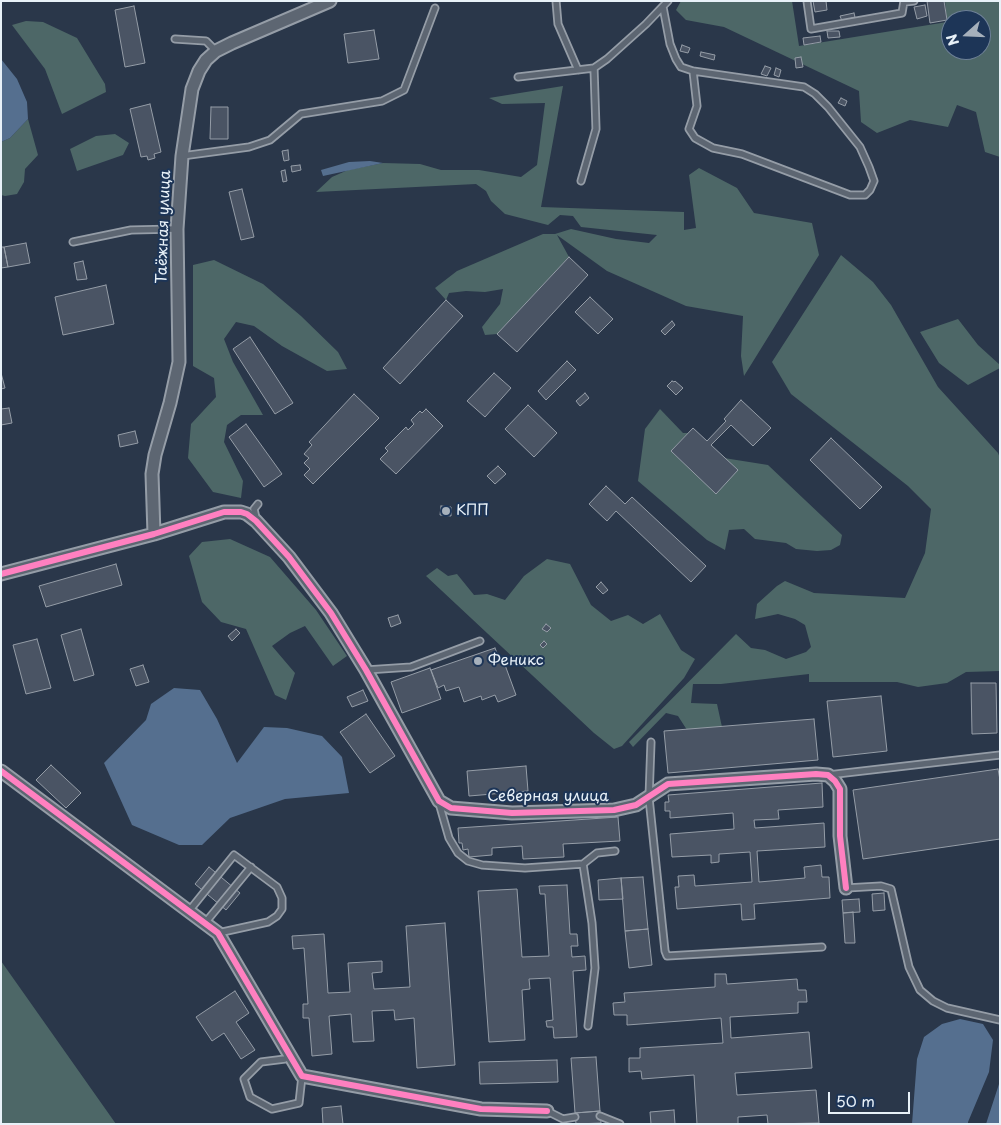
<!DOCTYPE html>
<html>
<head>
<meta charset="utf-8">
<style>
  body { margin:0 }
  #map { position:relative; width:1001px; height:1125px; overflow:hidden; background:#2a374a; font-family:"Playpen Sans",sans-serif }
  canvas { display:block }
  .frame { position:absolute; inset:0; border:2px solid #e8f1f8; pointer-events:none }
  .north { position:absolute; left:941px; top:10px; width:50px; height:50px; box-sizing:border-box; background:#1d3557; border:1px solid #6e8097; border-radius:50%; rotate:250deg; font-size:14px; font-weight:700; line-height:20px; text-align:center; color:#e8f1f8 }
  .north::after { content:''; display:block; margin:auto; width:18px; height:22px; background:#a6b0bb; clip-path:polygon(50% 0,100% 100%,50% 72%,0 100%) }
  .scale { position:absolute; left:828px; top:1092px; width:82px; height:22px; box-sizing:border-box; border:2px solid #e8f1f8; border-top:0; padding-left:6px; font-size:15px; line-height:18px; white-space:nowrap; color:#e8f1f8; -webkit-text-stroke:4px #1d3557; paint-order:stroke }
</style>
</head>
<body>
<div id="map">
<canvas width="1001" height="1125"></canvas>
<div class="frame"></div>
<div class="north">N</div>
<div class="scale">50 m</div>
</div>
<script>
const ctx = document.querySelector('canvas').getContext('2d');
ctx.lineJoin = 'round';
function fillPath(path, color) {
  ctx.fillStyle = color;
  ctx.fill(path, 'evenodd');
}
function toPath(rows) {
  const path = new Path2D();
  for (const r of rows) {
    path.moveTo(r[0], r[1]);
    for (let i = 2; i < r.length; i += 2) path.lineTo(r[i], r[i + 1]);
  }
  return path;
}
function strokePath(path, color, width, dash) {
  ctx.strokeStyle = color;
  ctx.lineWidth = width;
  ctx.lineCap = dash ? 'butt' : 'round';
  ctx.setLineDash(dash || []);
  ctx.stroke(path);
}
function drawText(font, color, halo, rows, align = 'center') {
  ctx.font = font + ' "Playpen Sans",sans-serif';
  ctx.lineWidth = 4;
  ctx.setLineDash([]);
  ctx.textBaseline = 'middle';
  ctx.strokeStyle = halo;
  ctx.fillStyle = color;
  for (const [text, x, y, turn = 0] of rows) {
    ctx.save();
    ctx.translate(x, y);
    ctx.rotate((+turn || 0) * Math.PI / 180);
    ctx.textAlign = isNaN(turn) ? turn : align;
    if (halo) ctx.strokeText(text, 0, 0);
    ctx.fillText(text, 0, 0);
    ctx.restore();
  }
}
fillPath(toPath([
  [681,1,792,1,799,46,947,22,945,1,1000,1,1000,157,985,152,976,112,957,105,948,127,910,120,877,133,861,122,859,91,724,27,686,20,676,10],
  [951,20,981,20,981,50,951,50],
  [26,21,43,22,77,38,105,84,106,92,62,114,45,69,12,25],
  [563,86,541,207,684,212,684,230,696,228,689,175,699,168,737,188,754,213,812,223,819,255,744,376,741,356,743,316,686,306,607,271,557,235,569,257,497,334,485,335,482,327,500,304,503,289,485,292,466,291,449,293,446,300,435,288,457,271,543,234,555,234,571,229,616,239,649,243,657,235,581,227,573,216,560,215,548,225,505,214,491,201,486,191,476,184,316,192,332,177,348,170,383,163,420,164,441,170,479,170,521,177,537,165,545,103,502,104,489,98],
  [28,119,38,155,25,169,24,182,17,194,5,196,1,195,1,142,10,138],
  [115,134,129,143,123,155,77,171,70,149,96,136],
  [841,255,873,282,891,305,938,387,998,453,1000,458,1000,671,966,672,947,683,918,687,897,682,809,682,809,674,721,684,693,684,691,703,717,704,722,727,687,730,678,716,666,713,633,747,629,742,736,634,751,648,765,650,786,659,806,652,811,647,805,625,795,619,778,614,755,619,757,604,777,586,785,581,814,593,905,598,925,553,931,509,908,486,791,394,772,362],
  [214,260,263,284,301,316,338,352,347,369,327,371,282,346,254,326,236,322,224,339,233,362,263,415,241,415,227,425,224,442,243,481,241,498,213,492,188,458,191,424,216,397,214,378,193,366,193,265],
  [958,319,978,345,1000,365,1000,368,968,385,939,363,920,332],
  [660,409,683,433,688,433,671,451,716,493,738,470,724,458,768,465,842,535,840,545,831,550,817,551,796,549,786,543,755,539,744,529,729,530,725,550,707,540,638,481,645,429],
  [230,539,270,557,316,610,347,656,333,666,305,626,290,633,272,646,295,673,286,700,275,695,246,629,221,622,202,602,189,556,202,542],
  [547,559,570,564,591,605,611,621,628,615,643,624,660,614,681,650,695,659,684,678,622,746,614,749,594,733,426,576,437,568,448,576,457,574,474,595,487,594,505,600,524,576],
  [1,961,116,1124,1,1124]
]), '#4d6767');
fillPath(toPath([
  [1,59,17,79,27,102,28,119,10,138,1,142],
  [370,161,383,163,323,176,321,170,349,162],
  [174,688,200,690,217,719,237,763,264,727,287,728,322,736,342,757,349,793,285,799,230,818,202,845,179,845,132,825,104,763,146,720,151,704],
  [960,1019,983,1024,993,1040,989,1072,968,1122,968,1124,912,1124,917,1059,924,1037,942,1024],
  [999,1084,1000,1124,986,1124]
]), '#556f8f');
const building = toPath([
  [813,1,826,1,827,10,815,12,813,1],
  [927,1,944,1,947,20,930,23,927,1],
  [925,5,927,16,917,19,914,7,925,5],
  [134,6,145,63,125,67,115,10,134,6],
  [854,13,855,17,842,21,840,16,854,13],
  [374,30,379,59,348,63,344,34,374,30],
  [827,31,839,31,840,37,828,38,827,31],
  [820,36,821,42,804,45,803,38,820,36],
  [682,45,690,48,688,53,680,51,682,45],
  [701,52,715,55,714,60,700,56,701,52],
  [801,57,803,67,796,68,795,58,801,57],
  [765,66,771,68,767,76,761,74,765,66],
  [776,68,781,70,779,77,774,75,776,68],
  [841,98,847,101,845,106,838,103,841,98],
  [150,104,161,152,154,154,155,158,148,160,147,156,141,157,130,109,150,104],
  [211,107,228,107,228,139,210,139,211,107],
  [288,150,289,160,284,161,282,151,288,150],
  [300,165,301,170,292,172,291,166,300,165],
  [285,170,287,181,283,182,281,171,285,170],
  [242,189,254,237,241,240,229,192,242,189],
  [26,243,30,263,8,267,4,247,26,243],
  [1,247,4,247,8,267,1,268,1,247],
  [569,257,588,275,517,352,497,334,569,257],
  [83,261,87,279,77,280,74,263,83,261],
  [106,285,114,324,63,335,55,297,106,285],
  [590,297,613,319,598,334,575,312,590,297],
  [446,300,463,316,400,384,383,368,446,300],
  [672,321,675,325,665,335,661,331,672,321],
  [250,337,293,403,275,414,233,349,250,337],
  [567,361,576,370,546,400,538,391,567,361],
  [1,373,5,388,1,389,1,373],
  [494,373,511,388,485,417,467,401,494,373],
  [672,381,674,382,675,381,683,388,676,395,667,386,672,381],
  [585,393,589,398,580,406,576,401,585,393],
  [354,394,379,418,313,484,304,475,310,469,304,463,309,458,304,454,312,445,309,442,354,394],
  [741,400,771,428,753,446,731,425,711,445,738,470,716,494,671,451,693,428,707,441,726,421,724,419,741,400],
  [528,405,557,433,534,457,505,429,528,405],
  [9,408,12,423,1,425,1,409,9,408],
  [426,409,443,426,396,474,380,459,388,451,385,448,406,427,408,430,414,424,411,420,420,411,422,413,426,409],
  [246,424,282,474,264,487,229,437,246,424],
  [135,431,138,443,120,447,118,435,135,431],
  [831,438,882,487,860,509,810,460,831,438],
  [498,466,506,474,495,484,487,476,498,466],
  [606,486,625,504,632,497,706,566,691,582,616,511,607,521,589,504,606,486],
  [441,506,451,507,451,516,440,515,441,506],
  [116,564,122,585,46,607,39,586,116,564],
  [601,582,608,590,603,594,596,587,601,582],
  [398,615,401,623,391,627,388,618,398,615],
  [546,624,551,628,547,632,542,629,546,624],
  [81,629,94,675,74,681,61,635,81,629],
  [236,629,240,633,232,641,228,636,236,629],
  [37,639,51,688,26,694,13,645,37,639],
  [544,641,547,644,543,648,540,645,544,641],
  [495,648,502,666,505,665,516,695,498,702,495,695,482,700,481,696,464,702,459,687,446,691,444,685,438,688,431,670,495,648],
  [143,665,149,682,136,686,130,669,143,665],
  [430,668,441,699,402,713,391,682,430,668],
  [971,683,996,683,997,733,972,734,971,683],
  [363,690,368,701,352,707,347,697,363,690],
  [881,696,887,751,833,757,827,701,881,696],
  [366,714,395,756,370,773,340,732,366,714],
  [814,719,818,760,668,773,664,731,814,719],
  [51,765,81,793,66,808,36,780,51,765],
  [526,766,528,791,469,796,467,771,526,766],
  [998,769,1000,780,1000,839,863,859,853,790,998,769],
  [822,783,823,807,778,810,779,819,754,820,755,828,824,823,825,847,757,851,759,882,805,878,804,867,821,865,822,877,829,877,830,898,754,904,755,919,742,920,741,904,677,909,675,887,679,887,678,876,694,875,695,886,752,882,750,852,719,854,719,862,711,863,711,855,672,857,670,834,734,829,733,813,670,818,670,811,665,811,665,802,669,802,668,795,822,783],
  [618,817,620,841,563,844,564,857,523,859,522,846,492,848,492,855,469,857,468,849,463,850,462,843,459,843,458,828,618,817],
  [209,867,240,893,226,910,195,884,209,867],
  [643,877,648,929,625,931,621,878,643,877],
  [621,878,623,899,599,900,598,880,621,878],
  [567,885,570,934,577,934,578,946,571,946,572,957,585,956,586,970,573,971,577,1037,554,1038,553,1027,547,1027,546,1021,553,1020,550,978,529,979,530,989,522,990,525,1040,489,1042,478,891,517,889,522,957,549,956,545,894,540,894,539,886,567,885],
  [884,893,885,910,873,911,872,894,884,893],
  [859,899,860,912,843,913,842,900,859,899],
  [853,912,855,943,845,943,843,913,853,912],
  [445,923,455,1065,417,1068,414,1018,395,1020,394,1010,372,1011,374,1041,353,1042,351,1014,329,1016,332,1054,312,1056,309,1018,303,1018,303,1004,308,1004,304,948,293,949,292,936,324,934,328,993,350,992,348,963,382,961,382,972,372,973,374,989,410,987,406,926,445,923],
  [648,929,652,965,629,968,625,931,648,929],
  [715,974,726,974,727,984,797,979,798,990,806,990,807,1002,798,1002,798,1013,730,1017,731,1038,809,1032,812,1068,735,1073,737,1095,816,1090,819,1123,768,1124,767,1115,738,1117,738,1124,697,1124,694,1075,642,1079,641,1071,629,1072,629,1058,640,1058,640,1048,723,1043,721,1018,627,1025,627,1015,614,1015,613,1003,625,1002,624,993,715,987,715,974],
  [235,991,249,1013,236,1022,255,1050,241,1059,224,1033,212,1041,196,1017,235,991],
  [596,1057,600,1111,575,1113,571,1058,596,1057],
  [557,1060,558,1082,480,1084,479,1062,557,1060],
  [341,1106,343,1124,323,1124,322,1108,341,1106],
  [674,1110,675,1124,651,1124,650,1112,674,1110],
  [600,1111,601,1123,576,1124,575,1113,600,1111]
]);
fillPath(building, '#4a5464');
strokePath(building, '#959da7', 1);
const service = toPath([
  [556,1,558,24,578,70],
  [807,1,811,29,902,13,904,1],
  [905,2,914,1],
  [663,7,670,44,676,59,681,67,693,71,804,87,815,94,828,107,860,147,869,167,874,181,870,190,865,195,850,195,742,154,713,148,695,138,689,129,697,106,693,71],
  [175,39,206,41,216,51],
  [518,77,594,68,607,59,646,24,668,1],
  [182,156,249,147,270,140,301,114,382,101,404,90,435,8],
  [581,181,596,129,594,68],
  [73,242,131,230,177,229],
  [256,518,254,509,258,504],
  [366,670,411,667,480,641],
  [651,742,649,798,665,951,667,956,822,947],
  [828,775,1000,755],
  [439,803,449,838,458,853,468,861,482,865,525,868,583,864,597,853,615,851],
  [583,864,592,923,595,968,588,1026],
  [846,888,881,886,891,889,909,967,920,990,933,1001,947,1008,1000,1020],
  [189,911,234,855,277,887,282,898,282,909,277,916,268,922,218,933],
  [205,923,251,867],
  [290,1056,285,1059,261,1062,244,1079,250,1097,272,1109,299,1103,302,1076],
  [547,1111,563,1119,575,1117],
  [600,1116,620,1124]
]);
const minor = toPath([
  [154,534,152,474,155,455,170,403,179,362,177,229,182,156,192,89,199,71,206,60,216,51,232,43,330,1],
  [1,574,154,534,224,512,241,512,247,514,256,521,289,557,331,613,366,670,439,801,451,808,512,813,614,810,636,805,668,784,816,774,828,775,835,781,840,789,840,836,846,888],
  [1,771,218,933,302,1076,481,1109,547,1111]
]);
strokePath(service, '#959da7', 9);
strokePath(minor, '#959da7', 15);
strokePath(service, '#5d6672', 5.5);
strokePath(minor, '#5d6672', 11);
strokePath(toPath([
  [1,574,154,534,224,512,241,512,247,514,256,521,289,557,331,613,366,670,439,801,451,808,512,813,614,810,636,805,668,784,816,774,828,775,835,781,840,789,840,836,846,888],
  [1,771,218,933,302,1076,481,1109,547,1111]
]), '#ff80c0', 6);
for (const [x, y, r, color] of [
  [446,511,5,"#a6b0bb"],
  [478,661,5,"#a6b0bb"]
]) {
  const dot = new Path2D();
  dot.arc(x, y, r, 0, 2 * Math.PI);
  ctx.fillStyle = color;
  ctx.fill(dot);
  strokePath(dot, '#1d3557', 2);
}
drawText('15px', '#e8f1f8', '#1d3557', [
  ["Таёжная улица",164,227,-88],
  ["Северная улица",548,797]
]);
drawText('15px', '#e8f1f8', '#1d3557', [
  ["КПП",456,511],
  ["Феникс",488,661]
], 'left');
</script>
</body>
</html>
